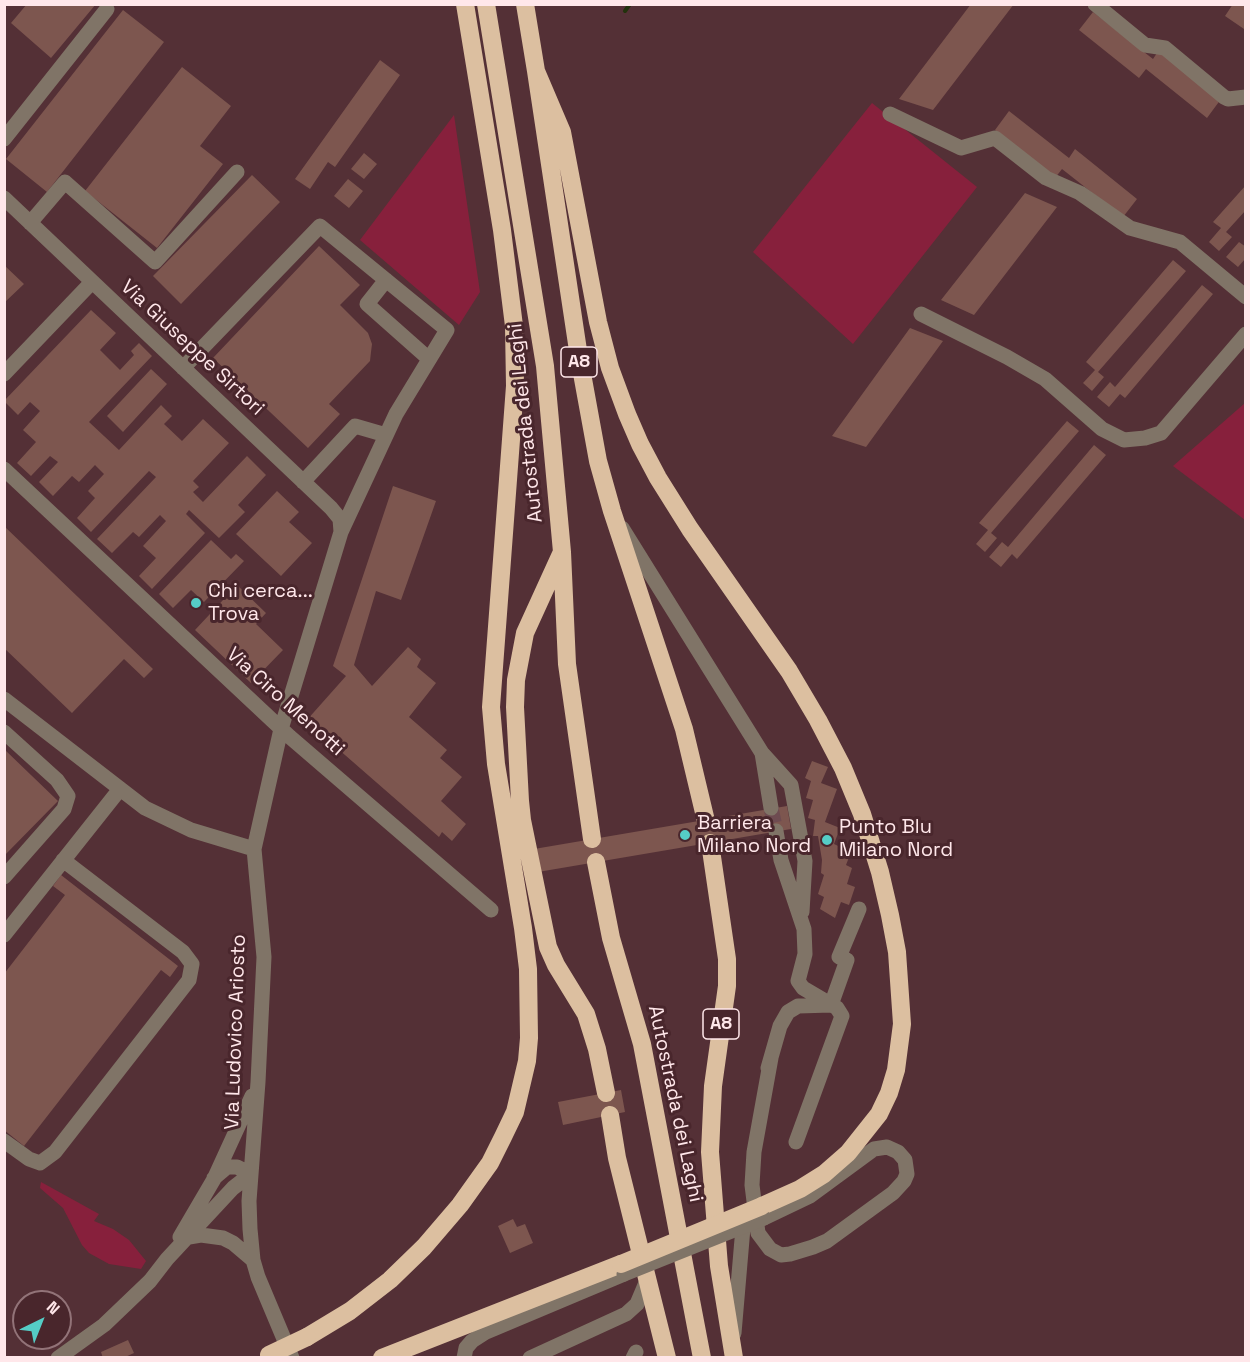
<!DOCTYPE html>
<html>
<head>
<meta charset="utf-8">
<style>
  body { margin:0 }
  #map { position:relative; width:1250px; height:1362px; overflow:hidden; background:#543036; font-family:"Space Grotesk",sans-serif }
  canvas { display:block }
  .frame { position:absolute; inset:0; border:6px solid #ffe7ea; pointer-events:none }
  .north { position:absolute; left:12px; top:1290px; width:60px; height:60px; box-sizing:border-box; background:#49262c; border:2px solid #927378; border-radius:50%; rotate:43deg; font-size:16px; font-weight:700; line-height:24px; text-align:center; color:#ffe7ea }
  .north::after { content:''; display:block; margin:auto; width:21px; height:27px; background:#55cdc6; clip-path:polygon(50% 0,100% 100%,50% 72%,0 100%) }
</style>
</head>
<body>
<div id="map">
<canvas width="1250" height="1362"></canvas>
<div class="frame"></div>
<div class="north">N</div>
</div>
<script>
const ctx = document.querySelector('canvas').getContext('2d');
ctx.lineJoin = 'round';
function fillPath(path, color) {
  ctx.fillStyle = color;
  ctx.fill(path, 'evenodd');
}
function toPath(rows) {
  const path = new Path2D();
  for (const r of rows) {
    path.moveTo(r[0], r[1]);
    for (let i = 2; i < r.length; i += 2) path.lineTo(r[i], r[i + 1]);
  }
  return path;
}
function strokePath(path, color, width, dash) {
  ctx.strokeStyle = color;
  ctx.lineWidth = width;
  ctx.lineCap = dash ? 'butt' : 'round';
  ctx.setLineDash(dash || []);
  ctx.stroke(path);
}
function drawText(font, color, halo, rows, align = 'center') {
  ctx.font = font + ' "Space Grotesk",sans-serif';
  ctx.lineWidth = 6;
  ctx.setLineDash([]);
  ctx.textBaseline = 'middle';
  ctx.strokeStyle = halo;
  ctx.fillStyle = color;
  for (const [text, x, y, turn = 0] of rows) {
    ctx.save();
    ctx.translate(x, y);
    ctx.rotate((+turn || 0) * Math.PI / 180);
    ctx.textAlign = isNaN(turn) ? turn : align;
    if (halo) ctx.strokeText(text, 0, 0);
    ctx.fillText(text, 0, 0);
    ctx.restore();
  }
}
fillPath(toPath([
  [872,103,977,187,853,344,753,252],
  [454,115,480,292,459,325,360,240],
  [1245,403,1245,520,1173,466],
  [41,1182,99,1214,94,1221,113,1229,129,1240,146,1261,141,1269,109,1264,89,1253,82,1245,63,1208,40,1188]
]), '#87203c');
strokePath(toPath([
  [625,11,630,4]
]), '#22320c', 4);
fillPath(toPath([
  [27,4,96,4,51,58,11,23],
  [971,4,1014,4,933,110,899,99],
  [1233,4,1246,4,1244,29,1225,16],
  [123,10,164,42,47,192,6,159],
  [1093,12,1153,59,1159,50,1221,99,1207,118,1146,69,1139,78,1079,30],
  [380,60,400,75,335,167,328,162,310,189,295,179],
  [182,67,231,106,200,146,223,164,157,248,85,191],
  [1009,111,1069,158,1075,149,1137,199,1123,217,1062,169,1055,178,995,130],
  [364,153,377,164,364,179,351,169],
  [252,175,280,202,181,304,153,276],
  [348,179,363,191,349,208,334,196],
  [1246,185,1246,210,1226,232,1232,237,1219,251,1209,242,1221,228,1213,222],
  [1025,193,1057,207,974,315,941,300],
  [1239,242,1246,247,1246,258,1238,267,1226,257],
  [319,246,360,285,340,305,368,333,372,344,371,352,370,361,329,404,340,414,308,448,213,358],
  [1173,260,1186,271,1098,372,1104,377,1092,391,1083,383,1095,370,1086,362],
  [4,265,24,284,4,303],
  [1202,285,1213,294,1125,398,1120,394,1109,407,1097,397,1110,382,1115,387],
  [91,310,116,333,100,350,120,370,134,355,131,351,139,343,152,356,89,422,119,450,161,405,172,416,164,424,182,441,203,419,229,443,193,481,199,487,193,492,203,502,247,456,266,475,238,505,245,512,219,538,189,510,186,514,205,533,152,589,139,576,156,558,143,546,166,521,160,515,139,537,133,532,112,553,97,539,156,477,149,471,91,532,77,518,95,498,88,491,104,474,95,465,79,482,72,476,53,496,39,482,58,462,50,456,31,476,17,463,36,442,23,430,40,411,30,402,18,415,4,401],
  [910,328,943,341,866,447,832,436],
  [151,369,167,384,123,432,107,416],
  [1067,421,1079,431,991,533,997,538,985,552,976,544,988,530,979,523],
  [1094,445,1106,455,1017,559,1012,554,1001,567,989,557,1002,542,1008,547],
  [393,486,436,501,401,600,376,591,354,665,372,686,408,647,421,659,417,667,436,683,409,717,447,750,440,758,462,777,441,801,466,824,452,841,442,832,439,837,306,721,346,676,333,666],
  [277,491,299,512,289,522,312,543,281,576,236,534],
  [4,526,153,669,144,678,124,659,72,713,4,648],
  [211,540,231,559,236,554,244,561,204,602,191,590,173,608,159,594],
  [237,585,266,613,256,624,283,650,251,683,195,630],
  [4,749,58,801,4,856],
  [812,761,828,767,821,783,837,789,825,822,840,828,834,844,851,852,846,865,852,868,847,884,855,887,849,905,841,902,835,918,820,909,824,897,818,894,824,875,821,873,822,860,818,836,813,836,815,820,808,818,813,800,806,798,811,781,805,778],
  [787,806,791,829,538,872,534,849],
  [61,875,178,966,170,977,161,970,24,1146,4,1130,4,974,65,895,53,886],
  [621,1090,625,1112,563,1125,558,1102],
  [513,1219,517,1227,525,1224,533,1243,510,1253,498,1226],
  [128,1340,134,1353,123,1358,103,1358,101,1352]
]), '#7d564f');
strokePath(toPath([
  [771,808,776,831]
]), '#6e4b51', 15, [15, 8]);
strokePath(toPath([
  [1095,4,1145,45,1165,48,1224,97,1228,99,1246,97],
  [890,114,961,148,995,138,1046,178,1080,193,1130,228,1180,242,1246,297],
  [4,139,107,9],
  [4,198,331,508,340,519,341,532],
  [30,223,65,182,155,262,237,172],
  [386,280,367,304,429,359],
  [921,314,1007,357,1045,379,1102,429,1124,440,1145,438,1161,433,1246,334],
  [183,368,320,226,447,330,396,414,341,532,281,729,254,849,264,957,258,1082,249,1201,250,1229,253,1260,258,1277,292,1358],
  [4,374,92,282],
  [4,469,290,737,491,910],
  [303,482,355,426,386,435],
  [622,528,762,753,771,808],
  [4,699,145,808,191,830,254,849],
  [4,732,57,780,68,796,64,809,4,877],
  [763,754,791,785,805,861,802,912],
  [776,831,781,860,804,929,805,954,798,981,803,988,837,1008,842,1016,796,1142],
  [4,935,120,789],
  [831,1005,847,960,839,957,859,909],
  [768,1068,780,1026,788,1012,798,1006,831,1005],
  [4,1141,29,1159,40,1163,55,1152,189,980,192,964,183,952,63,860],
  [214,1178,227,1167,237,1167,251,1174],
  [764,1218,810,1196,874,1149,887,1147,898,1152,905,1160,907,1174,904,1181,893,1193,827,1241,813,1247,790,1254,781,1255,770,1249,758,1233,752,1185,754,1152,771,1058],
  [180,1237,214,1179,252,1096],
  [189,1237,201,1235,223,1238,233,1243,253,1260],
  [734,1333,744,1216],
  [58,1358,104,1325,150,1281,167,1259,233,1188,251,1174],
  [464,1358,466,1348,472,1341,486,1332,624,1274],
  [530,1358,626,1314,637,1304,648,1278],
  [633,1358,636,1352]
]), '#807467', 15);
strokePath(toPath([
  [486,4,545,366,562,552,567,664,592,839],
  [525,4,536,71,579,357,598,461,612,511,684,729,706,821],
  [536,71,562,132,598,322,610,368,627,414,640,444,658,478,690,529,789,671,818,720,843,768,862,814,880,872,890,915,897,952,902,1024,896,1070,889,1093,879,1114,848,1153,824,1174,800,1189,762,1206],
  [561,554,525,633,516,680,515,707,520,801,522,820,548,947,556,965,586,1014,597,1049,606,1093],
  [710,843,727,959,727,986,713,1086,710,1152,719,1266,734,1358],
  [596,862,611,938,642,1044,702,1358],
  [610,1115,617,1158,667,1358],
  [307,1337,350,1311,390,1280,424,1247,460,1205,490,1163,503,1137,515,1112,527,1061,529,1038,528,969,523,928,496,764,491,707,515,386,514,326,502,230,465,4],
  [382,1358,621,1264]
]), '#dcbfa0', 18);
strokePath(toPath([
  [624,1274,764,1218]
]), '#807467', 15);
strokePath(toPath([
  [621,1264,762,1206],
  [269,1355,307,1337]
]), '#dcbfa0', 18);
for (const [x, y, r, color] of [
  [196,603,6,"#55cdc6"],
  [685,835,6,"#55cdc6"],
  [827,840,6,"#55cdc6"]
]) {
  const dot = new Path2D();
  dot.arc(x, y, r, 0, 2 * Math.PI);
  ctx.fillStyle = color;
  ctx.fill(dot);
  strokePath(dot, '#49262c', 2);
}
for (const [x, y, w] of [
  [579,362,36],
  [721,1024,36]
]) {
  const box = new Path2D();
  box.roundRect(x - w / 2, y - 15, w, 30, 4.5);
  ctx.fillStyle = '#49262c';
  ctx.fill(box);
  strokePath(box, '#ffe7ea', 1.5);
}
drawText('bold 18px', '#ffe7ea', null, [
  ["A8",579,362],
  ["A8",721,1024]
]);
drawText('20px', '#ffe7ea', '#49262c', [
  ["Via Giuseppe Sirtori",192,348,43],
  ["Autostrada dei Laghi",526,423,-96],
  ["Via Ciro Menotti",285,702,42],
  ["Via Ludovico Ariosto",236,1032,-88],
  ["Autostrada dei Laghi",675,1104,78]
]);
drawText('20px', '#ffe7ea', '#49262c', [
  ["Chi cerca...",208,592],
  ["Trova",208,615],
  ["Barriera",697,824],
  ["Milano Nord",697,847],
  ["Punto Blu",839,828],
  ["Milano Nord",839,851]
], 'left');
</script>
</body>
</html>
